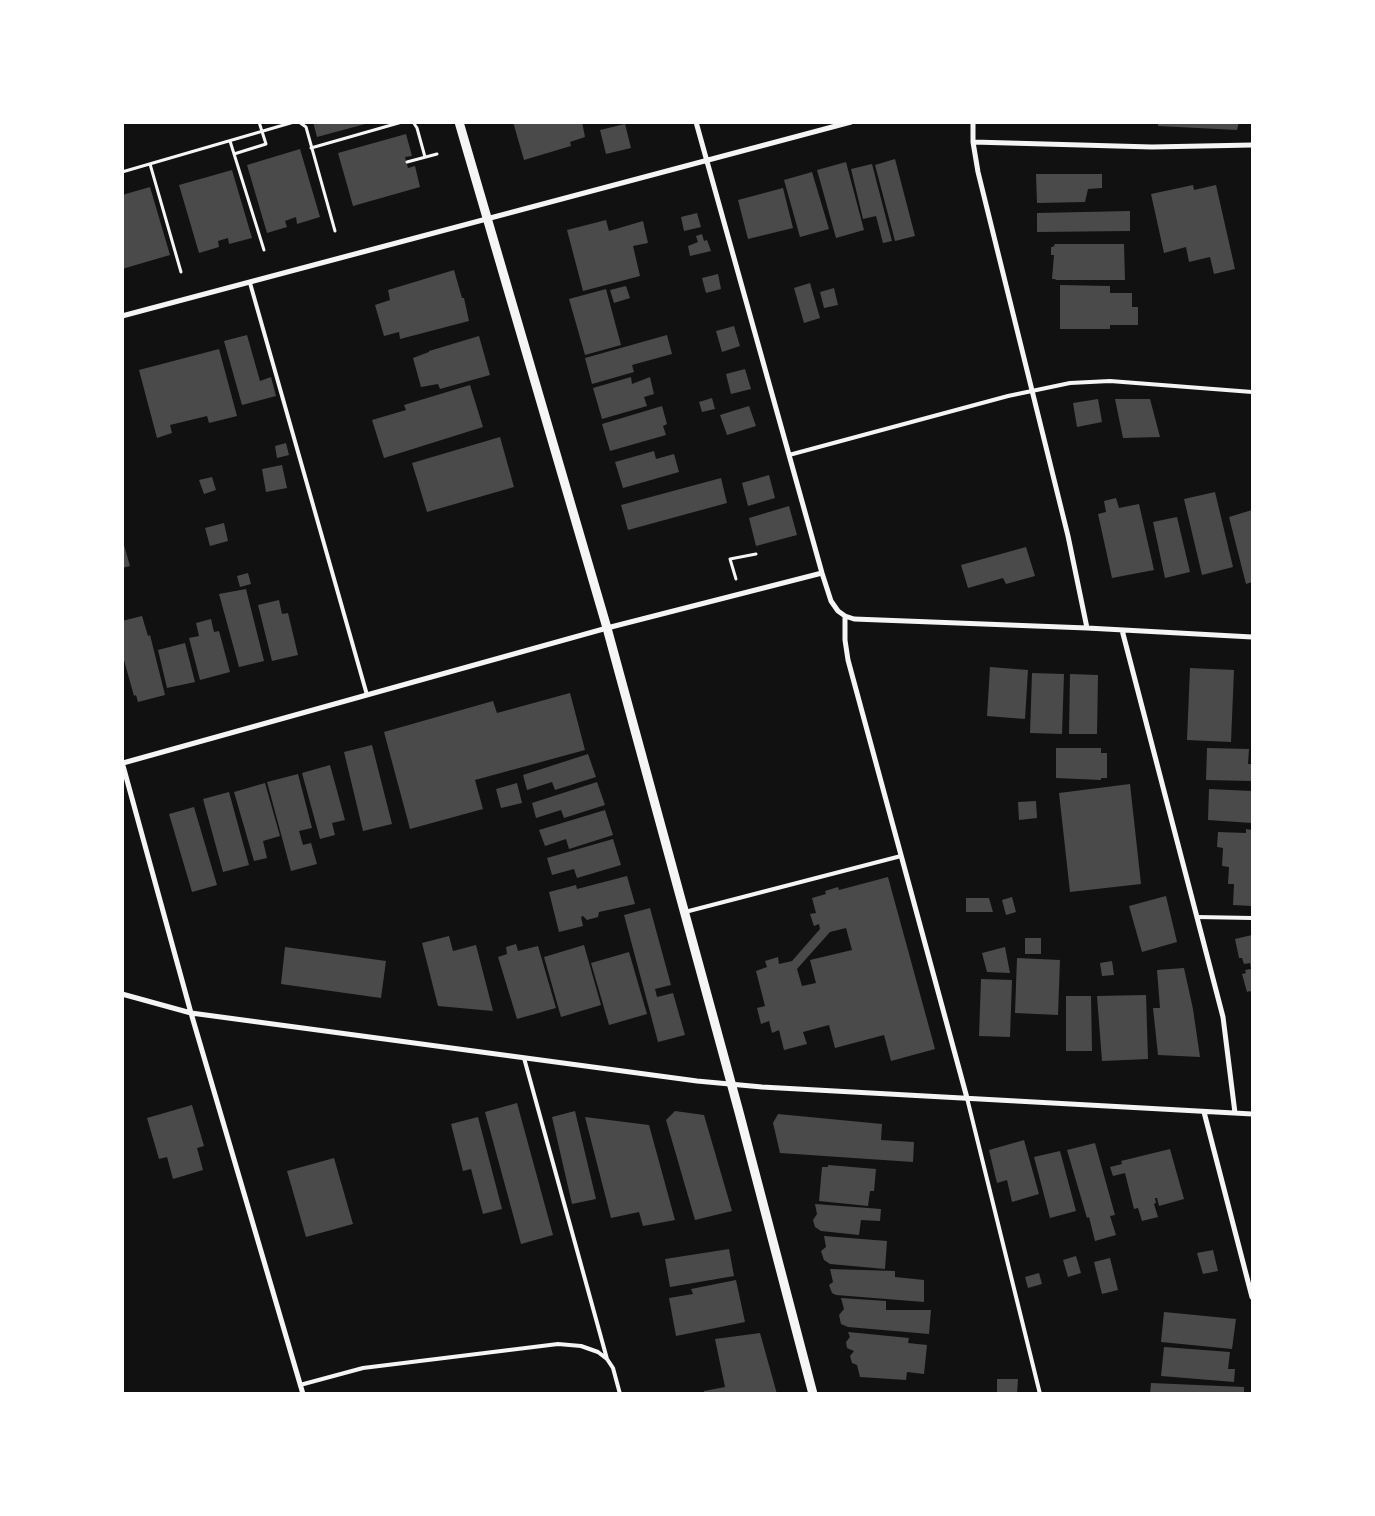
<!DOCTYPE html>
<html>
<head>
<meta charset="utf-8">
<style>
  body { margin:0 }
  #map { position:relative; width:1375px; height:1516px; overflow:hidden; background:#111; font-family:Ubuntu,sans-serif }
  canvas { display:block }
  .frame { position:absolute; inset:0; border:124px solid #fff; pointer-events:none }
</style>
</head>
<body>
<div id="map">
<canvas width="1375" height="1516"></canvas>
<div class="frame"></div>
</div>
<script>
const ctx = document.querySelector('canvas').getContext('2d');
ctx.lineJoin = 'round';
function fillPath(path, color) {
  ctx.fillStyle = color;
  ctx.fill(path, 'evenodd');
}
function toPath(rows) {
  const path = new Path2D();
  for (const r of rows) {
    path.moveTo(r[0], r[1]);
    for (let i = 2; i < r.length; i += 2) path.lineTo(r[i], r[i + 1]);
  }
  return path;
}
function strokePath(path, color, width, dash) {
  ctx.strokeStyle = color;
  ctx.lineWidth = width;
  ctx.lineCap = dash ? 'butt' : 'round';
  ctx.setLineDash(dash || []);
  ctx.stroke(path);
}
fillPath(toPath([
  [313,122,369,122,369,123,317,137],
  [513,122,582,122,585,137,570,142,571,146,524,160],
  [1158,122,1239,122,1237,130,1158,126],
  [625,124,631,148,606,154,600,130],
  [406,134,412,156,405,157,408,168,415,166,420,187,353,206,338,153],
  [300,149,320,217,297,224,296,217,285,221,287,227,267,233,247,165],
  [895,159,915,236,895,241,875,165],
  [846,162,864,230,836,238,817,170],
  [872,164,892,241,883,243,876,216,863,219,851,169],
  [232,170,252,238,229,244,228,238,218,241,219,247,199,253,179,185],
  [812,172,829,229,800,237,784,180],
  [1036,174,1102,174,1102,188,1088,189,1085,202,1037,203],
  [1193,185,1194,190,1216,185,1235,269,1214,274,1210,257,1189,262,1186,247,1164,253,1151,194],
  [150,187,170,255,122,269,122,195],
  [783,188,793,228,748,239,738,200],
  [1130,211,1130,231,1037,232,1037,213],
  [697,213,701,227,684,231,681,217],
  [606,220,609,231,643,221,648,243,633,246,640,276,583,291,567,230],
  [702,234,704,241,707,240,711,251,690,256,688,246,698,242,696,236],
  [1055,244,1124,244,1125,280,1055,280,1056,279,1052,279,1054,255,1051,255,1051,247,1053,247],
  [454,270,462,298,464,298,469,321,400,339,399,332,384,336,375,305,390,300,388,290],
  [718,274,721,289,706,293,702,278],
  [810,283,820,318,804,323,794,288],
  [1060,285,1110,286,1110,293,1132,293,1132,307,1138,307,1138,325,1110,325,1110,329,1060,329],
  [626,286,630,298,614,303,610,290],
  [834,288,838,305,824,308,820,292],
  [606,289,621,345,585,355,569,299],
  [734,326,740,346,722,352,716,331],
  [247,335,260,381,271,377,276,396,242,405,224,341],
  [667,335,672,354,632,365,634,372,592,384,585,358],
  [479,336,490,375,440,389,438,384,421,387,413,358,429,352,429,351],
  [219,349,237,416,209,423,207,416,170,425,172,433,157,438,139,370],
  [745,369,751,389,731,394,726,374],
  [631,377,632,384,650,377,654,394,644,397,647,406,602,419,593,388],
  [470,385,483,427,384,458,372,420,406,410,404,405],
  [712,398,715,409,702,412,699,402],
  [1098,399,1102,422,1077,427,1073,403],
  [1115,399,1150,399,1160,437,1123,438],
  [662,406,667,424,663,426,666,435,610,451,602,424],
  [749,406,756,426,727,435,720,415],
  [500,437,514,487,427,512,412,463],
  [286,443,289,455,277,458,275,446],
  [654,451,656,459,674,454,679,472,623,488,615,462],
  [282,465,287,488,266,492,262,469],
  [769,475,775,498,748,506,742,483],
  [212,477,216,490,204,494,199,480],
  [721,478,727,503,628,530,621,505],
  [1215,492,1233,567,1202,575,1184,499],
  [1116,498,1119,508,1139,504,1154,570,1112,578,1098,514,1106,512,1104,501],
  [789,506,797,535,756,546,749,518],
  [1252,510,1252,582,1246,584,1229,517],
  [1177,517,1190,572,1165,578,1153,522],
  [224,523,228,541,210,546,205,528],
  [122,538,130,566,122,568],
  [1026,547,1035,576,1006,584,1003,578,968,588,961,565],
  [248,573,251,584,240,587,237,576],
  [246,589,264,661,239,667,219,594],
  [279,600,282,614,288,613,298,655,272,661,258,605],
  [142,616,148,636,150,635,165,695,138,702,136,695,134,696,122,653,122,646,124,646,122,621],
  [211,619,214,632,219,631,230,672,200,680,189,638,199,636,196,623],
  [185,643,195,682,167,688,158,650],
  [990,667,1028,670,1025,719,987,716],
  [1190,668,1234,670,1231,742,1187,740],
  [1032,673,1064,674,1062,734,1030,733],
  [1070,674,1098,675,1097,734,1069,734],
  [570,693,585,750,475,780,483,809,410,829,384,732,493,701,497,713],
  [372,745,392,824,363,831,344,752],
  [1056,748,1101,748,1101,753,1107,753,1107,778,1101,778,1101,780,1056,778],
  [1207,748,1249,749,1248,764,1252,764,1252,781,1206,780],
  [588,754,596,777,555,790,552,782,527,790,523,775],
  [330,765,345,820,332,823,335,835,320,839,302,773],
  [298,774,312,828,299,831,303,845,311,843,317,864,291,871,267,782],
  [597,782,605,805,564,818,561,810,536,818,532,803],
  [265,783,280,836,263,841,267,858,254,861,234,792],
  [517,783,522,803,501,808,496,789],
  [1130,784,1141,884,1070,892,1059,793],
  [1209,789,1252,791,1252,823,1208,820],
  [229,792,249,865,223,872,203,799],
  [1036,801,1037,818,1019,820,1018,802],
  [194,807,217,885,192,892,169,814],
  [605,810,613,835,569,849,566,839,545,846,539,830],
  [1246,829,1252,830,1252,906,1233,905,1234,884,1228,884,1229,867,1222,866,1223,848,1217,847,1218,832,1246,833],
  [613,839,621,865,577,878,574,869,552,875,547,858],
  [627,876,635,904,599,912,598,917,587,920,583,916,581,917,583,926,559,932,549,892,576,885,577,889],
  [888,877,935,1049,891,1061,884,1035,835,1048,829,1025,803,1032,807,1044,784,1050,779,1030,772,1033,769,1021,761,1024,757,1008,765,1006,756,971,767,967,765,961,778,957,779,964,792,961,820,929,819,924,814,926,810,914,816,913,812,898,826,894,825,891,838,887,839,890],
  [846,928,852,950,810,960,816,983,802,986,797,969,830,932],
  [1166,896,1177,942,1142,952,1129,906],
  [1012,897,1016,912,1006,915,1002,900],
  [966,898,989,898,993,912,966,912],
  [650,908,671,985,655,989,657,997,673,993,685,1035,658,1042,624,915],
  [1252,935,1252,992,1251,992,1250,991,1247,992,1242,974,1246,973,1245,970,1251,969,1250,963,1244,964,1242,958,1239,958,1235,939],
  [449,936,453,951,476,945,493,1011,438,1006,422,943],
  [1025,938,1041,938,1041,954,1025,954],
  [516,944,518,951,538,946,556,1008,517,1019,498,957,507,954,506,947],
  [584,945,601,1005,561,1017,544,957],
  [285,947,386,961,381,998,281,984],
  [1005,947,1010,973,987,972,982,953],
  [629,952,647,1014,609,1025,591,963],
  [1017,958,1060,960,1058,1015,1015,1013],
  [1112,961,1114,975,1102,976,1100,963],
  [1184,968,1193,1009,1200,1057,1158,1055,1153,1008,1160,1008,1157,970],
  [981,979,1012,980,1010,1037,979,1036],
  [1146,995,1148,1059,1102,1061,1097,996],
  [1066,996,1091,996,1092,1051,1066,1051],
  [517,1103,553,1235,521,1244,485,1112],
  [192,1105,204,1146,197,1148,203,1170,173,1179,167,1157,159,1159,147,1118],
  [575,1111,596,1199,572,1204,552,1117],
  [675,1111,704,1115,732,1211,695,1220,666,1120],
  [778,1114,882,1124,881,1140,914,1142,913,1162,780,1153,773,1123],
  [478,1117,502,1209,483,1214,471,1169,463,1171,451,1124],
  [585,1117,649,1125,675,1220,643,1226,639,1212,611,1218],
  [1024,1140,1039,1194,1012,1202,1007,1180,997,1183,989,1150],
  [1095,1143,1115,1215,1110,1216,1116,1235,1095,1241,1089,1217,1087,1218,1067,1150],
  [1170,1149,1184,1199,1159,1206,1157,1198,1155,1198,1156,1203,1154,1204,1158,1217,1142,1221,1138,1208,1134,1209,1125,1173,1113,1176,1110,1167,1122,1164,1121,1161],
  [1060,1151,1076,1211,1050,1218,1034,1157],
  [334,1158,353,1224,306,1237,287,1171],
  [828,1165,876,1169,874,1191,870,1191,868,1206,819,1201,822,1167,828,1167],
  [815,1204,881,1209,880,1221,861,1220,859,1235,821,1231,815,1227,813,1220,817,1214],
  [824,1236,887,1241,885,1269,830,1264,824,1260,821,1251,826,1247],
  [729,1249,734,1276,670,1287,665,1259],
  [1213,1250,1218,1271,1203,1274,1197,1253],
  [1076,1256,1081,1273,1068,1277,1063,1260],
  [1110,1258,1118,1290,1102,1294,1094,1262],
  [830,1269,895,1271,895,1277,924,1280,924,1302,836,1295,832,1293,829,1285,833,1282],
  [1039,1273,1042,1284,1028,1288,1025,1277],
  [736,1280,745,1322,676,1336,669,1298,693,1294,691,1289],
  [841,1298,886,1301,886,1310,931,1310,929,1334,848,1327,841,1324,839,1315,844,1309],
  [1164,1312,1236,1319,1232,1349,1161,1342],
  [848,1332,909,1338,908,1343,927,1345,924,1374,907,1372,906,1380,860,1377,857,1365,852,1363,850,1356,854,1351,847,1348,846,1342,850,1337],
  [760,1333,777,1394,704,1394,704,1391,725,1387,715,1339],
  [1164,1347,1230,1352,1228,1369,1235,1369,1234,1382,1161,1376],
  [997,1379,1018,1379,1017,1394,997,1394],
  [1151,1383,1244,1387,1244,1394,1150,1394]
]), '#4a4a4a');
strokePath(toPath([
  [299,122,306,127,335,231],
  [413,122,417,128,425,157],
  [230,141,264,250],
  [311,148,402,122],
  [234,154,266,144,259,122],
  [407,162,437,154],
  [150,164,181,272],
  [122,172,294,122],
  [736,579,730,559,756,554]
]), '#f5f5f5', 3);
strokePath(toPath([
  [250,283,367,695],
  [789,455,1008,396,1070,383,1110,381,1252,392],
  [685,912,901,856],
  [1197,917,1252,918],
  [524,1058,607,1359],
  [967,1098,1040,1394],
  [300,1385,363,1368,558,1344,581,1346,598,1352,607,1359,613,1368,620,1394]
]), '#f5f5f5', 4);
strokePath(toPath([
  [696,122,822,573,831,601,838,611,845,616,845,640,848,660,967,1098],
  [973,122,973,142,978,172,1068,536,1087,628],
  [973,142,1152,147,1252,145],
  [122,316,851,122],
  [845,616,854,619,1087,628,1252,637],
  [1122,630,1223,1017,1235,1113],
  [122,762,191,1013,303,1394],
  [123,763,607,628,822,573],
  [122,994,191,1013,697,1081,762,1087,1252,1114],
  [1204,1112,1252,1297]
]), '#f5f5f5', 5);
strokePath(toPath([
  [459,122,607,628,739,1112,813,1394]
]), '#f5f5f5', 9);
</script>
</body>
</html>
